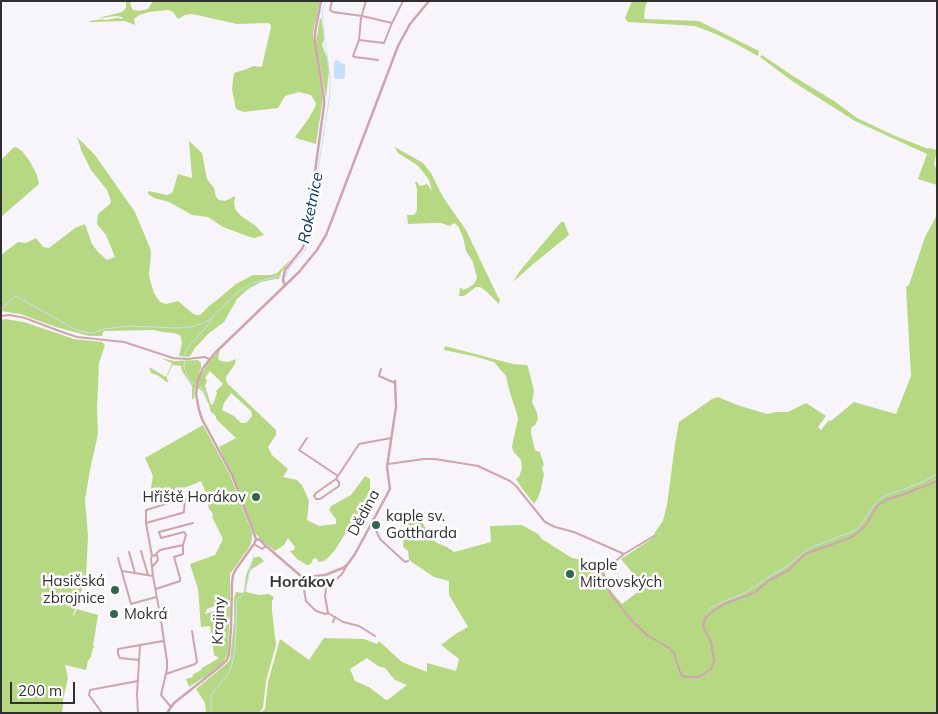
<!DOCTYPE html>
<html>
<head>
<meta charset="utf-8">
<style>
  body { margin:0 }
  #map { position:relative; width:938px; height:714px; overflow:hidden; background:#f8f5fa; font-family:Mulish,sans-serif }
  canvas { display:block }
  .frame { position:absolute; inset:0; border:2px solid #313031; pointer-events:none }
  .scale { position:absolute; left:10px; top:682px; width:65px; height:22px; box-sizing:border-box; border:2px solid #313031; border-top:0; padding-left:6px; font-size:15px; line-height:18px; white-space:nowrap; color:#313031; -webkit-text-stroke:4px #fff; paint-order:stroke }
</style>
</head>
<body>
<div id="map">
<canvas width="938" height="714"></canvas>
<div class="frame"></div>
<div class="scale">200 m</div>
</div>
<script>
const ctx = document.querySelector('canvas').getContext('2d');
ctx.lineJoin = 'round';
function fillPath(path, color) {
  ctx.fillStyle = color;
  ctx.fill(path, 'evenodd');
}
function toPath(rows) {
  const path = new Path2D();
  for (const r of rows) {
    path.moveTo(r[0], r[1]);
    for (let i = 2; i < r.length; i += 2) path.lineTo(r[i], r[i + 1]);
  }
  return path;
}
function strokePath(path, color, width, dash) {
  ctx.strokeStyle = color;
  ctx.lineWidth = width;
  ctx.lineCap = dash ? 'butt' : 'round';
  ctx.setLineDash(dash || []);
  ctx.stroke(path);
}
function drawText(font, color, halo, rows, align = 'center') {
  ctx.font = font + ' Mulish,sans-serif';
  ctx.lineWidth = 5;
  ctx.setLineDash([]);
  ctx.textBaseline = 'middle';
  ctx.strokeStyle = halo;
  ctx.fillStyle = color;
  for (const [text, x, y, turn = 0] of rows) {
    ctx.save();
    ctx.translate(x, y);
    ctx.rotate((+turn || 0) * Math.PI / 180);
    ctx.textAlign = isNaN(turn) ? turn : align;
    if (halo) ctx.strokeText(text, 0, 0);
    ctx.fillText(text, 0, 0);
    ctx.restore();
  }
}
fillPath(toPath([
  [126,1,130,1,131,6,133,10,139,11,148,9,153,1,320,1,313,33,323,98,316,144,299,139,295,137,309,118,315,107,316,103,311,95,299,92,285,96,278,108,244,112,236,109,232,89,234,73,247,69,253,66,261,67,262,66,271,27,271,25,269,23,237,24,192,14,185,15,178,19,173,12,168,10,149,12,139,15,134,19,135,25,125,21,89,22,90,21,101,19,106,20,117,18,123,19,122,17,115,16,103,18,99,18,122,12,126,8],
  [632,1,648,1,646,4,645,9,644,17,645,19,699,21,759,51,758,56,740,46,716,34,695,26,628,22,625,18],
  [320,18,321,18,323,29,324,40,322,45,327,57,329,70,326,98,316,42],
  [762,55,793,76,834,101,857,118,893,135,928,149,929,148,937,150,934,164,937,170,937,185,918,179,927,154,855,121,792,81,760,57],
  [77,137,95,155,135,212,150,248,151,253,149,274,150,280,154,293,160,302,166,304,178,301,192,313,196,315,200,315,209,306,217,300,236,284,253,275,271,275,277,273,292,258,281,273,279,279,275,279,261,282,248,289,237,299,224,322,208,334,195,348,190,356,188,357,179,356,182,343,181,338,180,335,174,333,162,332,154,330,105,331,103,332,102,336,89,336,56,327,20,314,1,311,1,255,18,242,26,243,36,238,43,247,49,248,75,228,85,224,92,244,98,252,107,260,115,257,106,235,97,224,97,222,98,214,110,204,111,201,107,190,91,170,82,152],
  [189,141,202,153,207,179,214,188,216,197,219,200,225,201,235,196,234,203,235,209,241,216,256,226,264,235,255,238,250,237,223,227,208,217,192,215,169,202,154,198,148,194,148,192,149,191,167,195,172,193,173,191,178,174,192,178],
  [16,147,22,151,29,160,37,175,39,184,1,217,1,160,13,148],
  [395,147,423,163,431,173,443,197,466,230,498,297,500,299,499,304,487,292,480,287,476,287,464,296,459,296,460,287,463,290,466,289,474,284,477,278,473,262,466,251,463,237,458,226,454,223,450,226,441,223,432,223,408,224,407,215,414,215,416,212,417,210,417,189,415,182,417,182,420,186,427,184,432,191,429,180,420,168,417,165,398,153],
  [937,215,937,713,260,713,265,709,268,682,280,639,309,660,324,638,364,639,377,644,379,641,402,662,427,672,427,663,456,671,459,659,441,645,457,633,468,627,449,595,449,581,434,577,422,569,409,560,408,551,403,547,404,534,412,510,417,514,433,540,437,543,447,547,454,552,491,542,490,526,522,525,538,534,542,539,572,558,587,561,602,568,601,571,604,575,611,591,622,604,644,587,621,559,653,538,655,532,663,521,667,505,675,444,679,422,712,399,718,397,737,405,767,414,776,412,788,412,806,403,826,416,818,427,821,430,829,420,831,421,854,402,896,414,911,376,906,287,909,285,925,237],
  [367,658,378,666,385,668,395,680,407,685,389,699,386,700,369,687,355,681,350,669],
  [561,222,564,222,569,235,532,265,513,282,519,272],
  [5,319,24,322,74,339,102,342,105,345,99,363,97,408,98,434,90,470,85,500,88,536,86,578,72,618,77,609,98,615,93,646,95,647,93,648,91,657,88,661,86,670,65,665,68,678,63,700,63,706,62,713,1,713,1,320],
  [445,346,513,364,527,365,528,367,534,391,532,402,537,413,538,418,536,424,531,428,531,433,535,450,540,452,544,465,542,468,544,474,541,489,538,498,534,504,521,487,516,479,519,477,522,468,521,460,513,451,512,446,518,419,517,414,510,393,506,376,494,362,473,356,444,350],
  [220,349,218,359,221,361,228,362,236,359,235,364,226,377,226,380,228,384,276,430,276,435,268,447,272,455,288,469,283,477,297,480,302,485,309,501,307,520,319,526,336,524,336,519,329,510,331,506,351,495,365,476,370,479,370,489,364,503,335,550,329,557,324,561,319,562,316,558,313,559,311,564,307,565,297,559,290,551,294,550,295,547,288,538,284,545,275,551,260,539,254,531,235,481,219,447,236,438,217,420,215,415,211,412,208,402,202,391,198,388,195,388,194,398,192,400,192,386,182,371,181,366,173,365,172,366,167,376,167,379,169,381,167,382,157,375,151,373,149,367,166,377,172,363,160,358,174,361,198,360,201,363,201,367,199,374,201,375,207,365],
  [210,371,223,384,216,391,217,393,213,404,211,405,205,386,207,380,205,378],
  [231,393,251,411,252,416,246,423,241,423,234,416,222,410,224,403],
  [203,425,230,475,252,533,252,539,250,546,230,574,230,600,207,609,205,614,230,606,228,653,224,661,212,672,189,687,186,679,193,677,192,675,201,670,202,668,219,658,214,655,210,626,201,627,198,589,190,564,215,555,223,539,212,517,213,516,212,512,209,509,204,488,201,481,187,487,149,498,153,476,145,458],
  [257,557,260,557,264,561,252,569,249,573,246,592,259,595,269,594,274,597,272,601,272,611,276,645,266,681,263,708,259,713,206,713,205,703,196,689,225,665,230,660,234,621,234,598,236,592,242,593,244,591,246,575,250,566,253,558]
]), '#b6d883');
fillPath(toPath([
  [336,60,345,65,345,77,343,79,336,79,334,78,334,63]
]), '#c8dffc');
strokePath(toPath([
  [1,309,16,296,76,330,90,333,95,332,105,329,129,326,176,328,191,327,201,324,209,320,238,292,252,283,279,276,286,276,289,268,304,252,308,243,321,150,326,120,330,92,330,76,325,41,322,13,325,1],
  [207,402,204,390,189,380,184,367,185,354,187,348,206,327,212,319],
  [708,610,715,605,742,594,753,588,770,576,786,567,803,553,812,547,856,530,860,526,874,505,880,499,888,495,923,482,937,474],
  [211,713,211,696,221,682,227,676,232,665,235,650,237,599,241,596,245,591,254,554]
]), '#c8dffc', 1);
strokePath(toPath([
  [332,1,330,10,333,12,362,16,392,23],
  [366,1,361,18,359,40,353,56,355,57,378,60],
  [359,40,384,43,392,23,403,1],
  [1,316,10,315,25,318,62,332,77,337,124,342,173,358,187,359,205,357,209,359],
  [381,369,379,376,395,383],
  [307,438,299,450,338,476],
  [388,464,424,459,435,459,478,466,510,481,516,486,545,522,555,527,574,532,624,554],
  [336,479,339,482,339,486,320,499,316,499,314,496,316,493,336,479,359,444,391,438],
  [146,523,182,513,184,512,185,498,146,510,146,523,152,556],
  [371,525,375,528,380,539,405,562,408,561],
  [654,536,624,554,603,572,610,593,632,621,647,635,669,648,674,653,681,675,686,677,699,677,711,669,714,660,711,642,703,626,705,618,712,612,724,604,754,593,768,581,789,570,805,554,852,537,866,525,877,506,885,500,902,495,937,481],
  [254,544,262,549,266,546],
  [183,545,186,535,184,532,161,538,159,532,193,523],
  [141,551,148,575],
  [129,552,135,573],
  [155,555,160,550,183,545,183,554,174,557,180,578,180,581,156,589],
  [118,558,131,604,156,597],
  [347,565,342,574,326,589,325,596,328,613,343,622,359,626,375,636],
  [152,567,158,560,157,555,152,556,151,559,152,567,153,576,161,620,164,641,167,661,167,669,161,695,171,707],
  [122,571,153,576],
  [302,578,306,601,316,611,325,614,328,613],
  [333,622,335,617],
  [139,660,120,658,118,654,118,649,163,641],
  [166,674,195,664,197,662,192,631],
  [102,713,89,695,90,690,138,681],
  [138,713,137,694,140,645]
]), '#d0a4ae', 2);
strokePath(toPath([
  [285,286,283,280,285,270,302,249,306,239,324,105,324,98,315,42,315,33,321,1],
  [256,539,232,475,202,419,199,410,196,394,198,380,203,368,215,353,299,272,317,250,326,235,333,217,398,46,410,24,429,1],
  [256,539,260,540,266,546,302,577,308,577,325,575,343,568,347,565,355,554,390,489,387,467,396,407,395,381],
  [167,713,174,703,217,669,227,660,229,654,231,628,232,583,233,575,236,569,254,544,256,539]
]), '#d0a4ae', 2.5);
for (const [x, y, r, color] of [
  [256,497,5,"#31664b"],
  [376,525,5,"#31664b"],
  [570,574,5,"#31664b"],
  [115,590,5,"#31664b"],
  [114,614,5,"#31664b"]
]) {
  const dot = new Path2D();
  dot.arc(x, y, r, 0, 2 * Math.PI);
  ctx.fillStyle = color;
  ctx.fill(dot);
  strokePath(dot, '#fff', 2);
}
drawText('15px', '#313031', '#fff', [
  ["Hřiště Horákov",246,497,"right"],
  ["kaple sv.",386,516],
  ["Gottharda",386,533],
  ["kaple",580,565],
  ["Mitrovských",580,582],
  ["Hasičská",105,581,"right"],
  ["zbrojnice",105,598,"right"],
  ["Mokrá",124,614]
], 'left');
drawText('15px', '#313031', '#fff', [
  ["Dědina",364,513,-62],
  ["Krajiny",219,621,-87]
]);
drawText('italic 16px', '#052f5b', '#fff', [
  ["Roketnice",311,208,-79]
]);
drawText('bold 16px', '#38363a', '#fff', [
  ["Horákov",302,582]
]);
</script>
</body>
</html>
